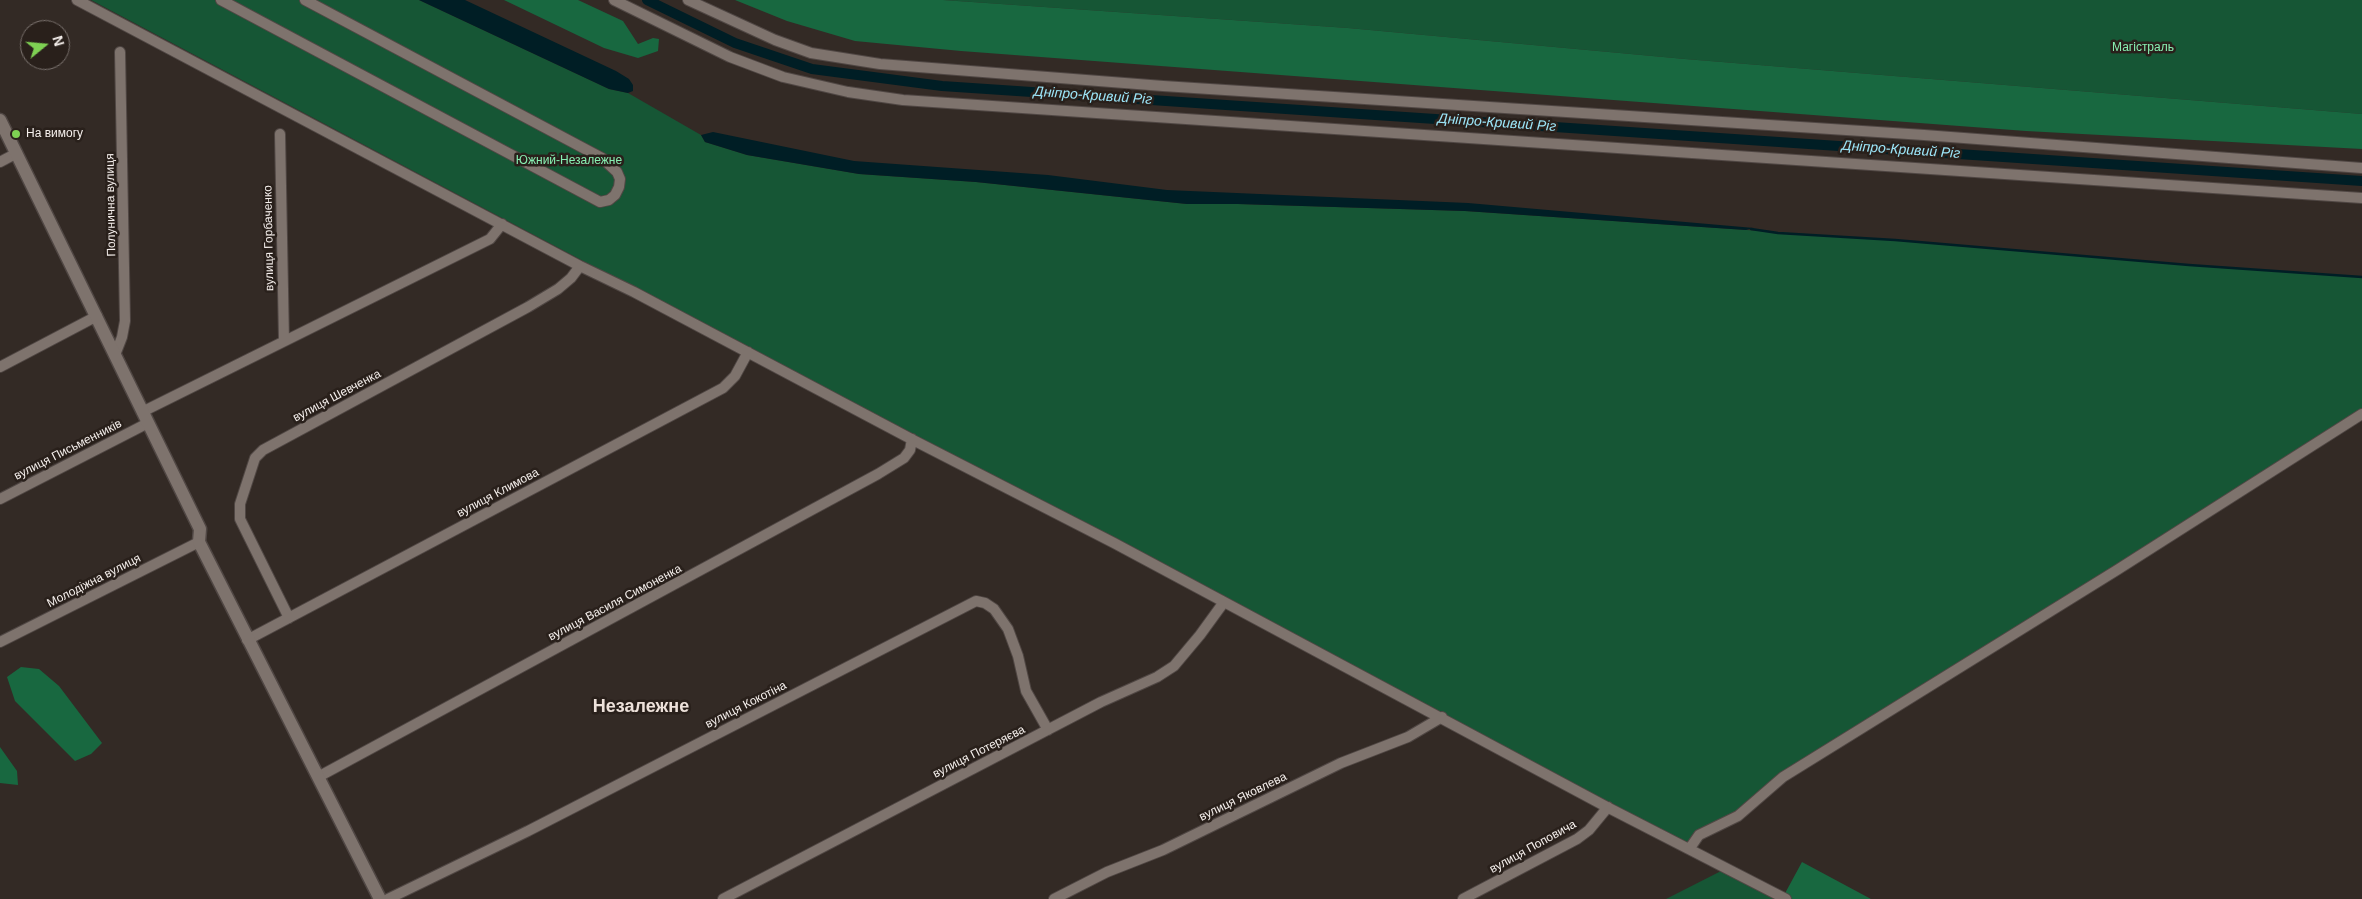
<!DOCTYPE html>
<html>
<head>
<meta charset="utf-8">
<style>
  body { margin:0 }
  #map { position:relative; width:2362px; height:899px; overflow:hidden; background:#332a25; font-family:Helvetica,sans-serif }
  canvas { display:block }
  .north { position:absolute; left:20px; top:20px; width:50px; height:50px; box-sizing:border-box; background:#29201b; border:1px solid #7b736f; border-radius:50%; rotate:73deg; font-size:14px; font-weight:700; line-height:20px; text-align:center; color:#f6f0ed }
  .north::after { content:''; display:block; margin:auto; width:18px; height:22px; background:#7ed153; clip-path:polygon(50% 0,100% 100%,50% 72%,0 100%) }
</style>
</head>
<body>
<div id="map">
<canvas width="2362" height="899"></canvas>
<div class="north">N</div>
</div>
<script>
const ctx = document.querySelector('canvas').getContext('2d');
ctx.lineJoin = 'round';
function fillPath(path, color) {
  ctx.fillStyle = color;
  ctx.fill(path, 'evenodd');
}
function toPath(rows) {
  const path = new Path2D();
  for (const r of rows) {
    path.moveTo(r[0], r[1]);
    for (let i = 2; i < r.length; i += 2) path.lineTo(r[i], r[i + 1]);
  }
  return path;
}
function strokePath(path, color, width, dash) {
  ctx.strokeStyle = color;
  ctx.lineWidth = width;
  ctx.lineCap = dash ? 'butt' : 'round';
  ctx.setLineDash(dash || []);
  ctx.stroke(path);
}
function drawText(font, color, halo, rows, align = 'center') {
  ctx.font = font + ' Helvetica,sans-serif';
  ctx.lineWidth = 5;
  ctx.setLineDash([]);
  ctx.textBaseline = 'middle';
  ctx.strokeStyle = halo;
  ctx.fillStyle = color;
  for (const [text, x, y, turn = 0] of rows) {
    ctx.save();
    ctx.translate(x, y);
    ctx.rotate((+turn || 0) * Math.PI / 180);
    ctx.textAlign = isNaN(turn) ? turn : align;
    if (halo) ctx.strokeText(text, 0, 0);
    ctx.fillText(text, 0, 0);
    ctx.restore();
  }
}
fillPath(toPath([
  [91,0,419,0,609,89,628,93,701,135,705,142,747,155,859,174,976,182,1187,204,1238,204,1465,211,1895,240,2189,265,2362,277,2362,414,1783,777,1738,816,1710,828,1690,848],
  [943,0,2362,0,2362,114,1685,59,1348,28],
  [1727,868,1786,899,1666,899]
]), '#165635');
fillPath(toPath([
  [504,0,578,0,623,21,638,44,653,38,659,39,658,51,638,58,604,48],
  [735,0,943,0,1348,28,1685,59,2362,114,2362,149,2026,131,961,51,855,41,787,21],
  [21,667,39,669,59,686,102,743,91,754,75,761,15,701,7,677],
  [0,747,17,771,18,785,0,783],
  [1802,862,1871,899,1786,899,1783,897]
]), '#186840');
fillPath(toPath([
  [419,0,465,0,616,71,629,79,633,85,633,91,628,93,609,89],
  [713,132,854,161,1048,175,1167,190,1468,203,1754,228,1746,230,1465,211,1238,204,1187,204,976,182,859,174,747,155,705,142,701,135]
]), '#001e25');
strokePath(toPath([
  [1751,229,1778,233,1895,240,2189,265,2362,277]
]), '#001e25', 2.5);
strokePath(toPath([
  [647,0,735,43,812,69,942,86,2362,181]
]), '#001e25', 10);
const minor = toPath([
  [77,0,580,266,634,292,915,441,1114,543,1605,806,1786,899],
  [221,0,600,202,609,200,615,195,619,187,620,179,617,172,602,158,305,0],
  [614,0,730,57,783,77,848,92,903,100,2362,198],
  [688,0,775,40,811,53,880,64,1163,86,1924,135,2362,168],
  [280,134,284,341],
  [0,162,17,153],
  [115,355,122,337,125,321,120,52],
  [0,367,97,316],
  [142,412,490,239,502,224],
  [0,499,148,423],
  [289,618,240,519,240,504,255,458,263,450,528,307,558,289,571,278,580,266],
  [247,640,723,388,735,376,748,352],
  [0,642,199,542],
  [318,777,878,474,904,458,910,450,912,439],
  [1690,848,1699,835,1738,816,1783,777,2117,570,2362,414],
  [388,899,528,831,976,601,985,603,994,609,1008,629,1018,656,1026,691,1048,730],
  [723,899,1101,702,1157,677,1174,666,1200,635,1224,602],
  [1054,899,1107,872,1163,850,1341,763,1408,737,1442,717],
  [1463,899,1577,839,1589,830,1608,807]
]);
const tertiary = toPath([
  [0,120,200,529,199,542,380,899]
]);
strokePath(minor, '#504744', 12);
strokePath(tertiary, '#504744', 15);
strokePath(minor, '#7e736d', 10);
strokePath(tertiary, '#7e736d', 12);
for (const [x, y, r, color] of [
  [16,134,5,"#7ed153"]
]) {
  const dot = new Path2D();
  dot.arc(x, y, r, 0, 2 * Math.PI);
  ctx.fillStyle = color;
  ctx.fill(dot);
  strokePath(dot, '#29201b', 2);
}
drawText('12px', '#88efb2', '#29201b', [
  ["Магістраль",2143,48],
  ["Южний-Незалежне",569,161]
]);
drawText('12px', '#f6f0ed', '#29201b', [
  ["На вимогу",26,134]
], 'left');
drawText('12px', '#f6f0ed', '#29201b', [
  ["Полунична вулиця",111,205,-91],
  ["вулиця Горбаченко",269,238,-91],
  ["вулиця Шевченка",337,396,-28],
  ["вулиця Письменників",68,450,-27],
  ["вулиця Климова",498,493,-28],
  ["Молодіжна вулиця",94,581,-27],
  ["вулиця Василя Симоненка",615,603,-28],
  ["вулиця Кокотіна",746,705,-27],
  ["вулиця Потеряєва",979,752,-27],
  ["вулиця Яковлева",1243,797,-26],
  ["вулиця Поповича",1533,847,-29]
]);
drawText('italic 14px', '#9ce6f9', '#29201b', [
  ["Дніпро-Кривий Ріг",1093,96,4],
  ["Дніпро-Кривий Ріг",1497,123,4],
  ["Дніпро-Кривий Ріг",1901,150,4]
]);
drawText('bold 18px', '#ede1da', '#29201b', [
  ["Незалежне",641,707]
]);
</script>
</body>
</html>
